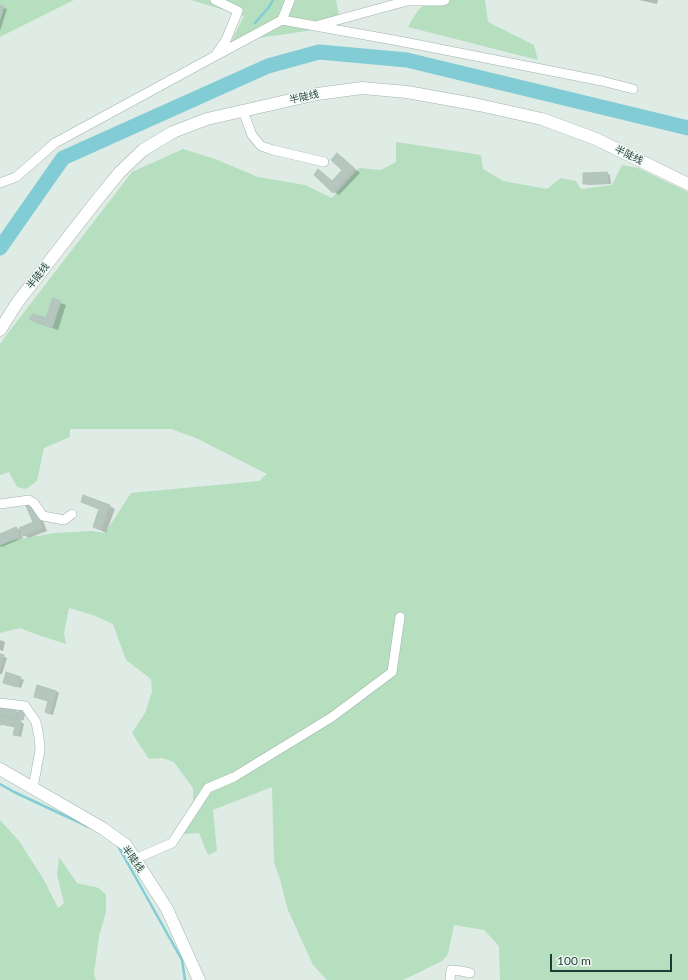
<!DOCTYPE html>
<html>
<head>
<meta charset="utf-8">
<style>
  body { margin:0 }
  #map { position:relative; width:688px; height:980px; overflow:hidden; background:#dfebe5; font-family:Lato,sans-serif }
  canvas { display:block }
  .scale { position:absolute; left:550px; top:954px; width:122px; height:18px; box-sizing:border-box; border:2px solid #1e3c33; border-top:0; padding-left:5px; font-size:12px; line-height:14px; white-space:nowrap; color:#1e3c33; -webkit-text-stroke:3px #eff8f3; paint-order:stroke }
</style>
</head>
<body>
<div id="map">
<canvas width="688" height="980"></canvas>
<div class="scale">100 m</div>
</div>
<script>
const ctx = document.querySelector('canvas').getContext('2d');
ctx.lineJoin = 'round';
function fillPath(path, color) {
  ctx.fillStyle = color;
  ctx.fill(path, 'evenodd');
}
function toPath(rows) {
  const path = new Path2D();
  for (const r of rows) {
    path.moveTo(r[0], r[1]);
    for (let i = 2; i < r.length; i += 2) path.lineTo(r[i], r[i + 1]);
  }
  return path;
}
function strokePath(path, color, width, dash) {
  ctx.strokeStyle = color;
  ctx.lineWidth = width;
  ctx.lineCap = dash ? 'butt' : 'round';
  ctx.setLineDash(dash || []);
  ctx.stroke(path);
}
function drawText(font, color, halo, rows, align = 'center') {
  ctx.font = font + ' Lato,"Noto Sans SC",sans-serif';
  ctx.lineWidth = 3;
  ctx.setLineDash([]);
  ctx.textBaseline = 'middle';
  ctx.strokeStyle = halo;
  ctx.fillStyle = color;
  for (const [text, x, y, turn = 0] of rows) {
    ctx.save();
    ctx.translate(x, y);
    ctx.rotate((+turn || 0) * Math.PI / 180);
    ctx.textAlign = isNaN(turn) ? turn : align;
    if (halo) ctx.strokeText(text, 0, 0);
    ctx.fillText(text, 0, 0);
    ctx.restore();
  }
}
fillPath(toPath([
  [0,0,74,0,0,37],
  [191,0,336,0,341,26,231,42,244,16],
  [427,0,485,0,488,22,534,45,538,60,408,27,414,16],
  [396,142,481,155,483,169,503,181,547,189,561,178,576,181,581,189,612,185,622,165,638,168,688,192,688,980,500,980,499,946,484,930,454,925,448,954,442,961,403,980,327,980,313,965,288,910,279,876,274,862,272,787,213,810,217,851,208,855,199,833,183,834,187,812,193,801,193,788,174,762,162,758,149,759,132,733,145,713,152,692,151,679,126,660,113,624,93,615,69,608,64,633,66,644,38,635,20,628,0,633,0,541,9,541,55,533,92,531,105,533,131,493,259,481,267,474,196,438,171,429,70,429,70,437,44,448,37,481,26,489,17,487,9,472,0,475,0,344,8,333,132,172,183,149,215,159,258,177,305,185,332,198,359,168,381,170,396,162],
  [0,820,19,841,44,880,58,908,64,903,57,874,59,857,77,883,99,888,106,895,106,912,99,936,94,974,96,980,0,980]
]), '#b5dfbf');
fillPath(toPath([
  [639,0,658,0,657,4],
  [0,6,7,9,0,31],
  [337,154,343,158,360,173,339,195,334,192,319,170,324,174,333,182,343,170],
  [607,173,610,175,611,184,588,185,584,183],
  [53,300,66,305,58,330,35,322,30,319,46,319],
  [84,496,110,506,115,509,106,533,94,527,100,510,82,501],
  [38,508,47,531,29,538,21,534,23,538,2,547,0,546,0,535,16,528,22,531,34,523],
  [0,640,5,642,3,651,0,650],
  [0,655,7,658,2,674,0,674],
  [20,678,24,680,21,688,7,684],
  [56,691,59,693,53,715,50,714],
  [0,708,16,711,19,713,20,711,25,712,24,720,17,719,24,724,21,737,15,735,16,727,1,724,0,727]
]), '#0003');
strokePath(toPath([
  [255,23,269,7,273,0],
  [0,784,14,792,89,827],
  [118,846,182,960,185,980]
]), '#81ccd5', 2.5);
strokePath(toPath([
  [0,248,63,158,268,66,319,52,407,60,688,128]
]), '#81ccd5', 15);
const building = toPath([
  [0,5,4,6,0,19,0,5],
  [337,153,355,169,333,193,314,175,318,169,332,181,342,170,331,160,337,153],
  [607,172,608,183,583,184,583,173,607,172],
  [53,298,61,301,52,328,29,319,33,314,46,318,53,298],
  [83,495,110,505,100,530,93,527,99,509,81,502,83,495],
  [32,503,42,528,23,536,19,528,33,522,26,506,32,503],
  [16,527,20,536,0,545,0,534,16,527],
  [0,654,4,655,0,668,0,654],
  [6,672,21,677,17,687,3,683,6,672],
  [37,685,56,691,50,714,45,712,48,701,34,697,37,685],
  [0,707,17,710,15,718,0,715,0,707],
  [19,710,24,710,23,720,17,719,19,710],
  [0,716,21,721,18,736,13,735,15,727,0,724,0,716]
]);
fillPath(building, '#b4c6be');
strokePath(building, '#b1c5bc', 1);
const minor = toPath([
  [282,20,290,0],
  [319,25,407,1,442,1,445,0],
  [215,56,282,20,399,41,602,81,633,89],
  [243,111,252,135,261,146,273,150,324,162],
  [0,183,16,177,55,143,215,56,226,40,238,11,215,0],
  [0,504,29,500,34,503,43,516,64,520,72,514],
  [0,703,25,706,36,722,39,737,40,750,33,788],
  [135,859,172,843,208,788,234,777,332,717,392,672,400,617],
  [450,980,451,970,461,971,470,973]
]);
const tertiary = toPath([
  [0,330,17,303,97,200,119,173,143,150,173,132,207,119,317,94,362,88,407,92,479,105,542,119,596,139,688,184],
  [0,769,102,828,126,845,167,909,199,980]
]);
strokePath(minor, '#a1b3ac', 10);
strokePath(tertiary, '#a1b3ac', 13);
strokePath(minor, '#fff', 9);
strokePath(tertiary, '#fff', 12);
drawText('10px', '#1e3c33', '#eff8f3', [
  ["半陡线",304,97,-12],
  ["半陡线",629,155,26],
  ["半陡线",38,276,-52],
  ["半陡线",133,859,54]
]);
</script>
</body>
</html>
